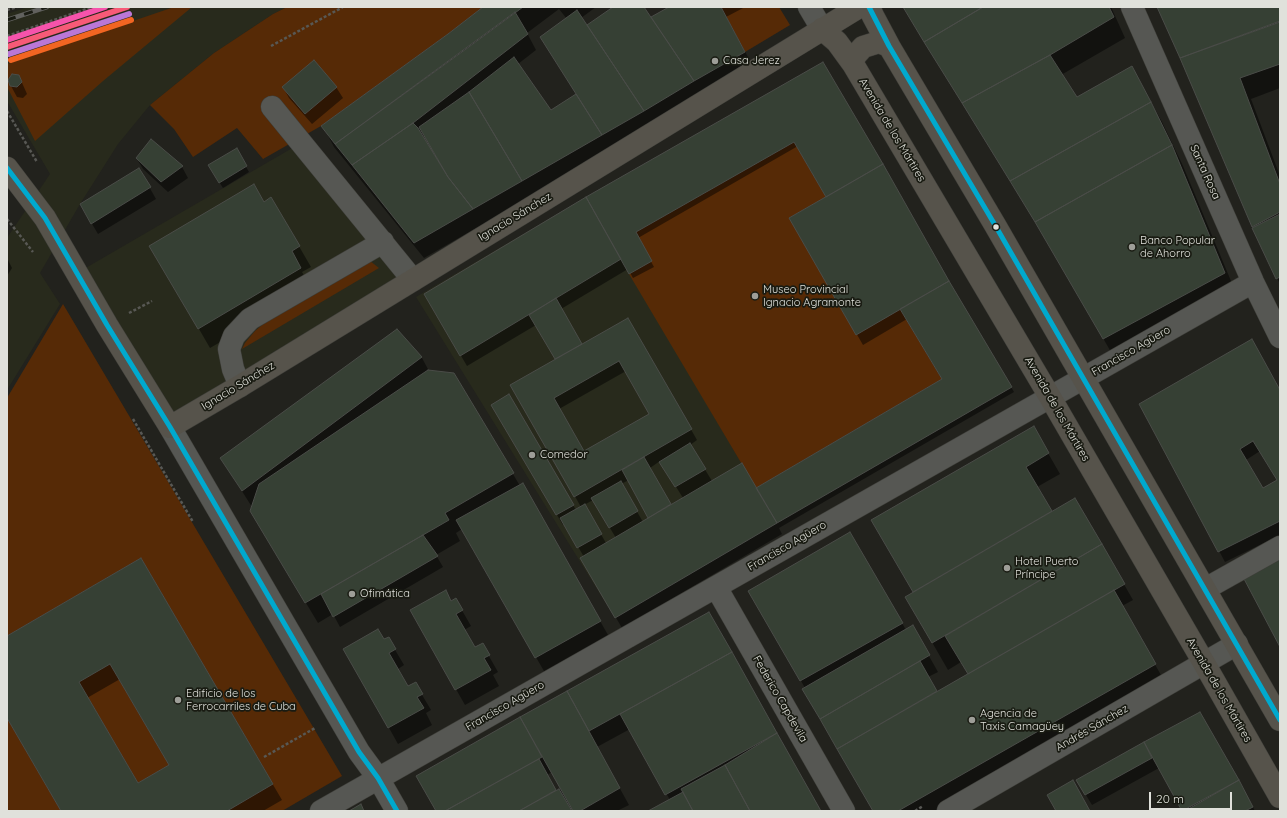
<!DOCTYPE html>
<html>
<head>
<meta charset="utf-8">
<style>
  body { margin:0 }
  #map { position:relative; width:1287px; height:818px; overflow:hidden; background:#22221d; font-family:Quicksand,sans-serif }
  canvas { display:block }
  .frame { position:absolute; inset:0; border:8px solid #e0e1db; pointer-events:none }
  .scale { position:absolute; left:1149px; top:792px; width:83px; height:18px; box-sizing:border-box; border:2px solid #e0e1db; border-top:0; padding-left:5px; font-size:12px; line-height:14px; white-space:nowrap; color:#e0e1db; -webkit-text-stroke:3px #191b12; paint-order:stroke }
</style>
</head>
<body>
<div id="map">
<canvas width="1287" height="818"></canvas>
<div class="frame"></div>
<div class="scale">20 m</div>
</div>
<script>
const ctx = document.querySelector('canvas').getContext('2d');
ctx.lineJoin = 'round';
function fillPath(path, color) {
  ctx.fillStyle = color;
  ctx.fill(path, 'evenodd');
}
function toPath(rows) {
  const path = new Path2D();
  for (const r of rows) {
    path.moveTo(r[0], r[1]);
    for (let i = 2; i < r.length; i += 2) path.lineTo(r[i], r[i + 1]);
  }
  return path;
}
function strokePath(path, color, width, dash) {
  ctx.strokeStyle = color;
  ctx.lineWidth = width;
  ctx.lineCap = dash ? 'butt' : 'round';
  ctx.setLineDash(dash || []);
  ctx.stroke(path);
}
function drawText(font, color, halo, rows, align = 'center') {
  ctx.font = font + ' Quicksand,sans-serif';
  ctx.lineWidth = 3.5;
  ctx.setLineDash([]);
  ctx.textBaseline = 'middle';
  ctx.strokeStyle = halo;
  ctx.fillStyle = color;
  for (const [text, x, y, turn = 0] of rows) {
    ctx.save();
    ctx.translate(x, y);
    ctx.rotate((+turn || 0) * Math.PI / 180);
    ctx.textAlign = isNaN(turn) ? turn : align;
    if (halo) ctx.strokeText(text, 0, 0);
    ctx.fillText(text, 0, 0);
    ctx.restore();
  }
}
fillPath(toPath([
  [28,7,287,7,273,14,214,53,150,105,118,144,80,204,40,273,60,304,7,390,7,238,50,174,7,101,7,14],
  [301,143,413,280,170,427,77,273],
  [586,197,756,488,615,618,416,297]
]), '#282a1c');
fillPath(toPath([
  [174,7,192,7,103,81,35,141,7,87,7,64],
  [287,7,483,7,448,34,321,126,263,159,237,128,193,157,174,129,150,105,214,53,273,14],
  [721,7,779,7,790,25,745,52],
  [794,142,826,197,789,218,900,309,942,379,756,488,629,274,636,232],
  [370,261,379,268,242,349,245,343,255,331,268,320],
  [63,304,342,776,282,811,227,811,273,784,141,558,7,636,7,398],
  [110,664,169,765,138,783,79,682],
  [7,718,61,811,7,811]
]), '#562a06');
fillPath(toPath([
  [484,7,596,7,581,18,587,26,614,7,643,7,651,19,671,7,745,7,726,17,754,68,424,258,334,147,323,126,448,35],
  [559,9,567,19,577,95,551,112,518,64,536,50,527,33],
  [425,136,434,152,432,153,423,138],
  [904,7,1111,7,1125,38,1061,75,1076,99,1132,67,1162,122,1183,166,1236,293,1115,359,1045,237],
  [1159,7,1280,7,1280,88,1251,99,1280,176,1280,284,1253,228],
  [823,63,950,284,1014,392,779,528,782,534,622,628,581,558,584,557,565,524,563,525,492,405,508,396,576,510,581,507,512,385,557,360,536,325,467,366,425,294],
  [798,146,827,197,790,218,863,345,907,319,944,380,756,489,712,481,690,445,697,440,628,319,582,345,561,309,628,269,633,278,654,267,638,238],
  [626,371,650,414,584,452,559,409],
  [660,461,683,498,671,505,650,468],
  [629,480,649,518,643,522,621,484],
  [593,500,616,538,606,543,584,505],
  [19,76,27,94,23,98,17,97,11,86],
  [283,87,336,87,343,98,312,124,289,98],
  [151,141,182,167,188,178,168,192,143,169,137,159],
  [236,150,249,172,223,188,209,166],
  [139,169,156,199,98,234,81,205],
  [271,198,311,267,302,272,312,289,210,348,151,246,264,203],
  [7,258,12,268,7,276],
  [397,330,422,358,429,371,454,374,520,486,522,484,612,642,548,678,462,529,456,533,460,541,436,555,443,567,340,627,333,614,318,623,263,531,252,507,221,458],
  [1280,392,1280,535,1225,562,1141,404],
  [1260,451,1278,480,1263,489,1246,460],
  [1033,427,1060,474,1037,487,1052,512,1075,499,1133,600,1122,606,1166,684,944,811,874,811,803,689,805,688,750,591,850,533,906,630,912,626,938,672,928,677,937,693,969,675,961,662,948,670,906,597,914,593,873,521],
  [140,559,282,800,263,811,62,811,7,716,7,637],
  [120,679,170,766,138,784,87,698],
  [456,600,471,626,464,630,475,649,482,644,498,672,493,675,499,686,465,705,411,610,451,602],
  [709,613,820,811,650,811,670,800,630,729,597,747,629,805,617,811,573,811,573,810,571,811,436,811,417,776],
  [552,772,561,789,556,792,547,775],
  [388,638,404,665,398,669,408,687,415,683,431,710,426,713,432,725,398,744,345,649,384,640],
  [1199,713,1255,811,1183,811,1159,768,1092,805,1077,780]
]), '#0007');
const building = toPath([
  [483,7,523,7,466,49,335,144,321,126,448,34,483,7],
  [613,7,644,7,694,81,644,111,587,25,613,7],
  [669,7,721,7,745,52,694,81,651,17,669,7],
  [903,7,983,7,924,42,903,7],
  [983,7,1109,7,1114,17,1050,55,962,103,924,42,983,7],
  [1157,7,1280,7,1280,21,1180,58,1157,7],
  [577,10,644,111,602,135,540,37,577,10],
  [515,12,528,34,413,123,352,165,335,144,515,12],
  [1280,22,1280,64,1240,78,1280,184,1280,212,1252,227,1180,58,1280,22],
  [1050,55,1077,97,1132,66,1151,102,1010,181,962,103,1050,55],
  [514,57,551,110,576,94,602,135,522,181,469,92,514,57],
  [314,60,337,87,305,114,282,87,314,60],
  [823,62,883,164,826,197,794,142,636,232,652,261,629,274,586,197,823,62],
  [12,74,19,75,22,82,17,87,10,86,8,80,12,74],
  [469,92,522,181,473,209,448,177,419,127,469,92],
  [1151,102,1172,145,1035,222,1010,181,1151,102],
  [413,123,418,128,448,177,473,209,414,243,352,165,413,123],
  [151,139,183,166,161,182,136,158,151,139],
  [1172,145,1225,273,1103,339,1035,222,1172,145],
  [237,148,247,166,219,183,208,165,237,148],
  [883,164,949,281,856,335,789,218,883,164],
  [139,168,151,187,91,224,80,204,139,168],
  [254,184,264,202,271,197,300,246,292,251,301,268,198,329,149,246,254,184],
  [586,197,621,259,460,356,424,294,586,197],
  [1280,214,1280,277,1276,279,1252,228,1280,214],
  [949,281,1012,387,777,523,756,488,942,379,900,309,949,281],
  [556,298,582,344,555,359,529,315,556,298],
  [628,318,692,429,574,497,510,385,628,318],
  [619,361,649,414,584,451,554,398,619,361],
  [397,329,422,357,242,491,220,458,397,329],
  [1252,339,1280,390,1280,521,1218,552,1139,404,1252,339],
  [1253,441,1277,480,1263,488,1240,449,1253,441],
  [428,370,454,373,514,473,445,513,449,520,305,603,250,511,259,484,428,370],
  [509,394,574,505,556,515,491,405,509,394],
  [1034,426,1049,453,1026,467,1052,511,913,592,871,520,1034,426],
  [690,443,706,469,675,487,659,462,690,443],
  [644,457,671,504,648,518,622,470,644,457],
  [742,463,777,523,615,618,580,558,742,463],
  [621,481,638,511,609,528,591,498,621,481],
  [523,483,601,621,535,658,456,520,523,483],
  [1075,498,1102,544,932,643,905,597,1075,498],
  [585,504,602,534,577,548,560,518,585,504],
  [850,532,903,623,800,681,748,591,850,532],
  [423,535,438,556,333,617,321,594,423,535],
  [1102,544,1125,584,968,674,945,636,1102,544],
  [1280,557,1280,647,1243,577,1280,557],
  [141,558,273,784,227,811,61,811,7,718,7,636,141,558],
  [110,664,169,765,138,783,79,682,110,664],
  [446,590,451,601,456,598,463,610,456,614,475,647,483,643,490,655,484,658,491,670,455,690,410,610,446,590],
  [1114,590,1156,664,898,811,873,811,837,749,1114,590],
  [709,612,732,652,589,731,567,691,709,612],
  [913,625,930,655,820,719,802,689,913,625],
  [378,629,384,639,389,637,396,649,389,653,408,686,416,682,423,694,417,697,424,708,388,728,343,649,378,629],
  [732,652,777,733,665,795,620,714,732,652],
  [920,661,937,691,837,749,820,719,920,661],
  [567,691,620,788,580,811,573,811,520,717,567,691],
  [1200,712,1239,780,1182,811,1144,742,1200,712],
  [520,717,542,757,445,811,436,811,416,776,520,717],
  [777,733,821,811,750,811,725,765,777,733],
  [1144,742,1152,758,1085,795,1076,780,1144,742],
  [539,759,556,790,519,811,445,811,539,759],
  [725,765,750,811,693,811,681,789,725,765],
  [1073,780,1090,811,1056,811,1047,795,1073,780],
  [1239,780,1253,807,1245,811,1185,811,1239,780],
  [559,789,572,811,519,811,559,789],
  [683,792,693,811,648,811,683,792],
  [361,804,364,811,349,811,361,804]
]);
fillPath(building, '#364034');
strokePath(building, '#4a4c48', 1);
const minor = toPath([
  [809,7,822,29],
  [1132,7,1253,282,1280,337],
  [272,107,413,280],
  [240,386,233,369,229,349,234,336,250,319,383,242],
  [170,427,359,752,378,778,397,811],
  [716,587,844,811],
  [1205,589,1280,547],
  [321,811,1253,282],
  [948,811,1237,644]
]);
const major = toPath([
  [869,7,873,16,889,46,995,225,1280,720],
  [822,29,837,42,853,64,1050,397,1204,663,1280,797],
  [853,64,855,56,863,47,879,42,889,46],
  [7,168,45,218,107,325,170,427,240,386,859,7]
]);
strokePath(minor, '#3e3e39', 23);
strokePath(major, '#3e3e39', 23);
strokePath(toPath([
  [7,10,17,7],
  [7,36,92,7],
  [271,46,343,7],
  [7,111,37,162],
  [7,219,33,252],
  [129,313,152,301],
  [133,419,193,522],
  [264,757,315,728],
  [915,811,923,806]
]), '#585854', 2.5, [3, 2]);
strokePath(minor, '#565753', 22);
strokePath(major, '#56534b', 22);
const rail = toPath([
  [7,20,47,7]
]);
strokePath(rail, '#61615e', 4.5);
strokePath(rail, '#191b12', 3, [9]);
strokePath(toPath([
  [869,7,889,46,995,225,1280,720],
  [7,168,45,218,107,325,170,427,359,752,378,778,397,811]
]), '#00a9ce', 5);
strokePath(toPath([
  [7,47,127,7]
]), '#f75a77', 6);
strokePath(toPath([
  [9,54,129,14]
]), '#ba77d6', 6);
strokePath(toPath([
  [7,40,105,7]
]), '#f653ac', 6);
strokePath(toPath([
  [11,60,131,20]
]), '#f26522', 6);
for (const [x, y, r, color] of [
  [715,61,4,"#9e9e98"],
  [996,227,3.5,"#e0e1db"],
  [1132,247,4,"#9e9e98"],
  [755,296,4,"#9e9e98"],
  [532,455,4,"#9e9e98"],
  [1007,568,4,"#9e9e98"],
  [352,594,4,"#9e9e98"],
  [178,700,4,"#9e9e98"],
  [972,720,4,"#9e9e98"]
]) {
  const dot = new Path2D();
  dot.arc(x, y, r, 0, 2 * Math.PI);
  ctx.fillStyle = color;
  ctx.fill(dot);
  strokePath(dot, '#191b12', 1.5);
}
drawText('11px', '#e0e1db', '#191b12', [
  ["Casa Jerez",723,61],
  ["Banco Popular",1140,241],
  ["de Ahorro",1140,254],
  ["Museo Provincial",763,290],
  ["Ignacio Agramonte",763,303],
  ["Comedor",540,455],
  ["Hotel Puerto",1015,562],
  ["Príncipe",1015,575],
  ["Ofimática",360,594],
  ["Edificio de los",186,694],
  ["Ferrocarriles de Cuba",186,707],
  ["Agencia de",980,714],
  ["Taxis Camagüey",980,727]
], 'left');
drawText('11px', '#e0e1db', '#191b12', [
  ["Avenida de los Mártires",892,130,59],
  ["Santa Rosa",1205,172,66],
  ["Ignacio Sánchez",515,217,-31],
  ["Francisco Agüero",1131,351,-30],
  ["Ignacio Sánchez",238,386,-31],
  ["Avenida de los Mártires",1057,409,60],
  ["Francisco Agüero",787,546,-30],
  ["Avenida de los Mártires",1219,690,60],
  ["Federico Capdevila",780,699,60],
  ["Francisco Agüero",505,706,-30],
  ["Andrés Sánchez",1092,728,-30]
]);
</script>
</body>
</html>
